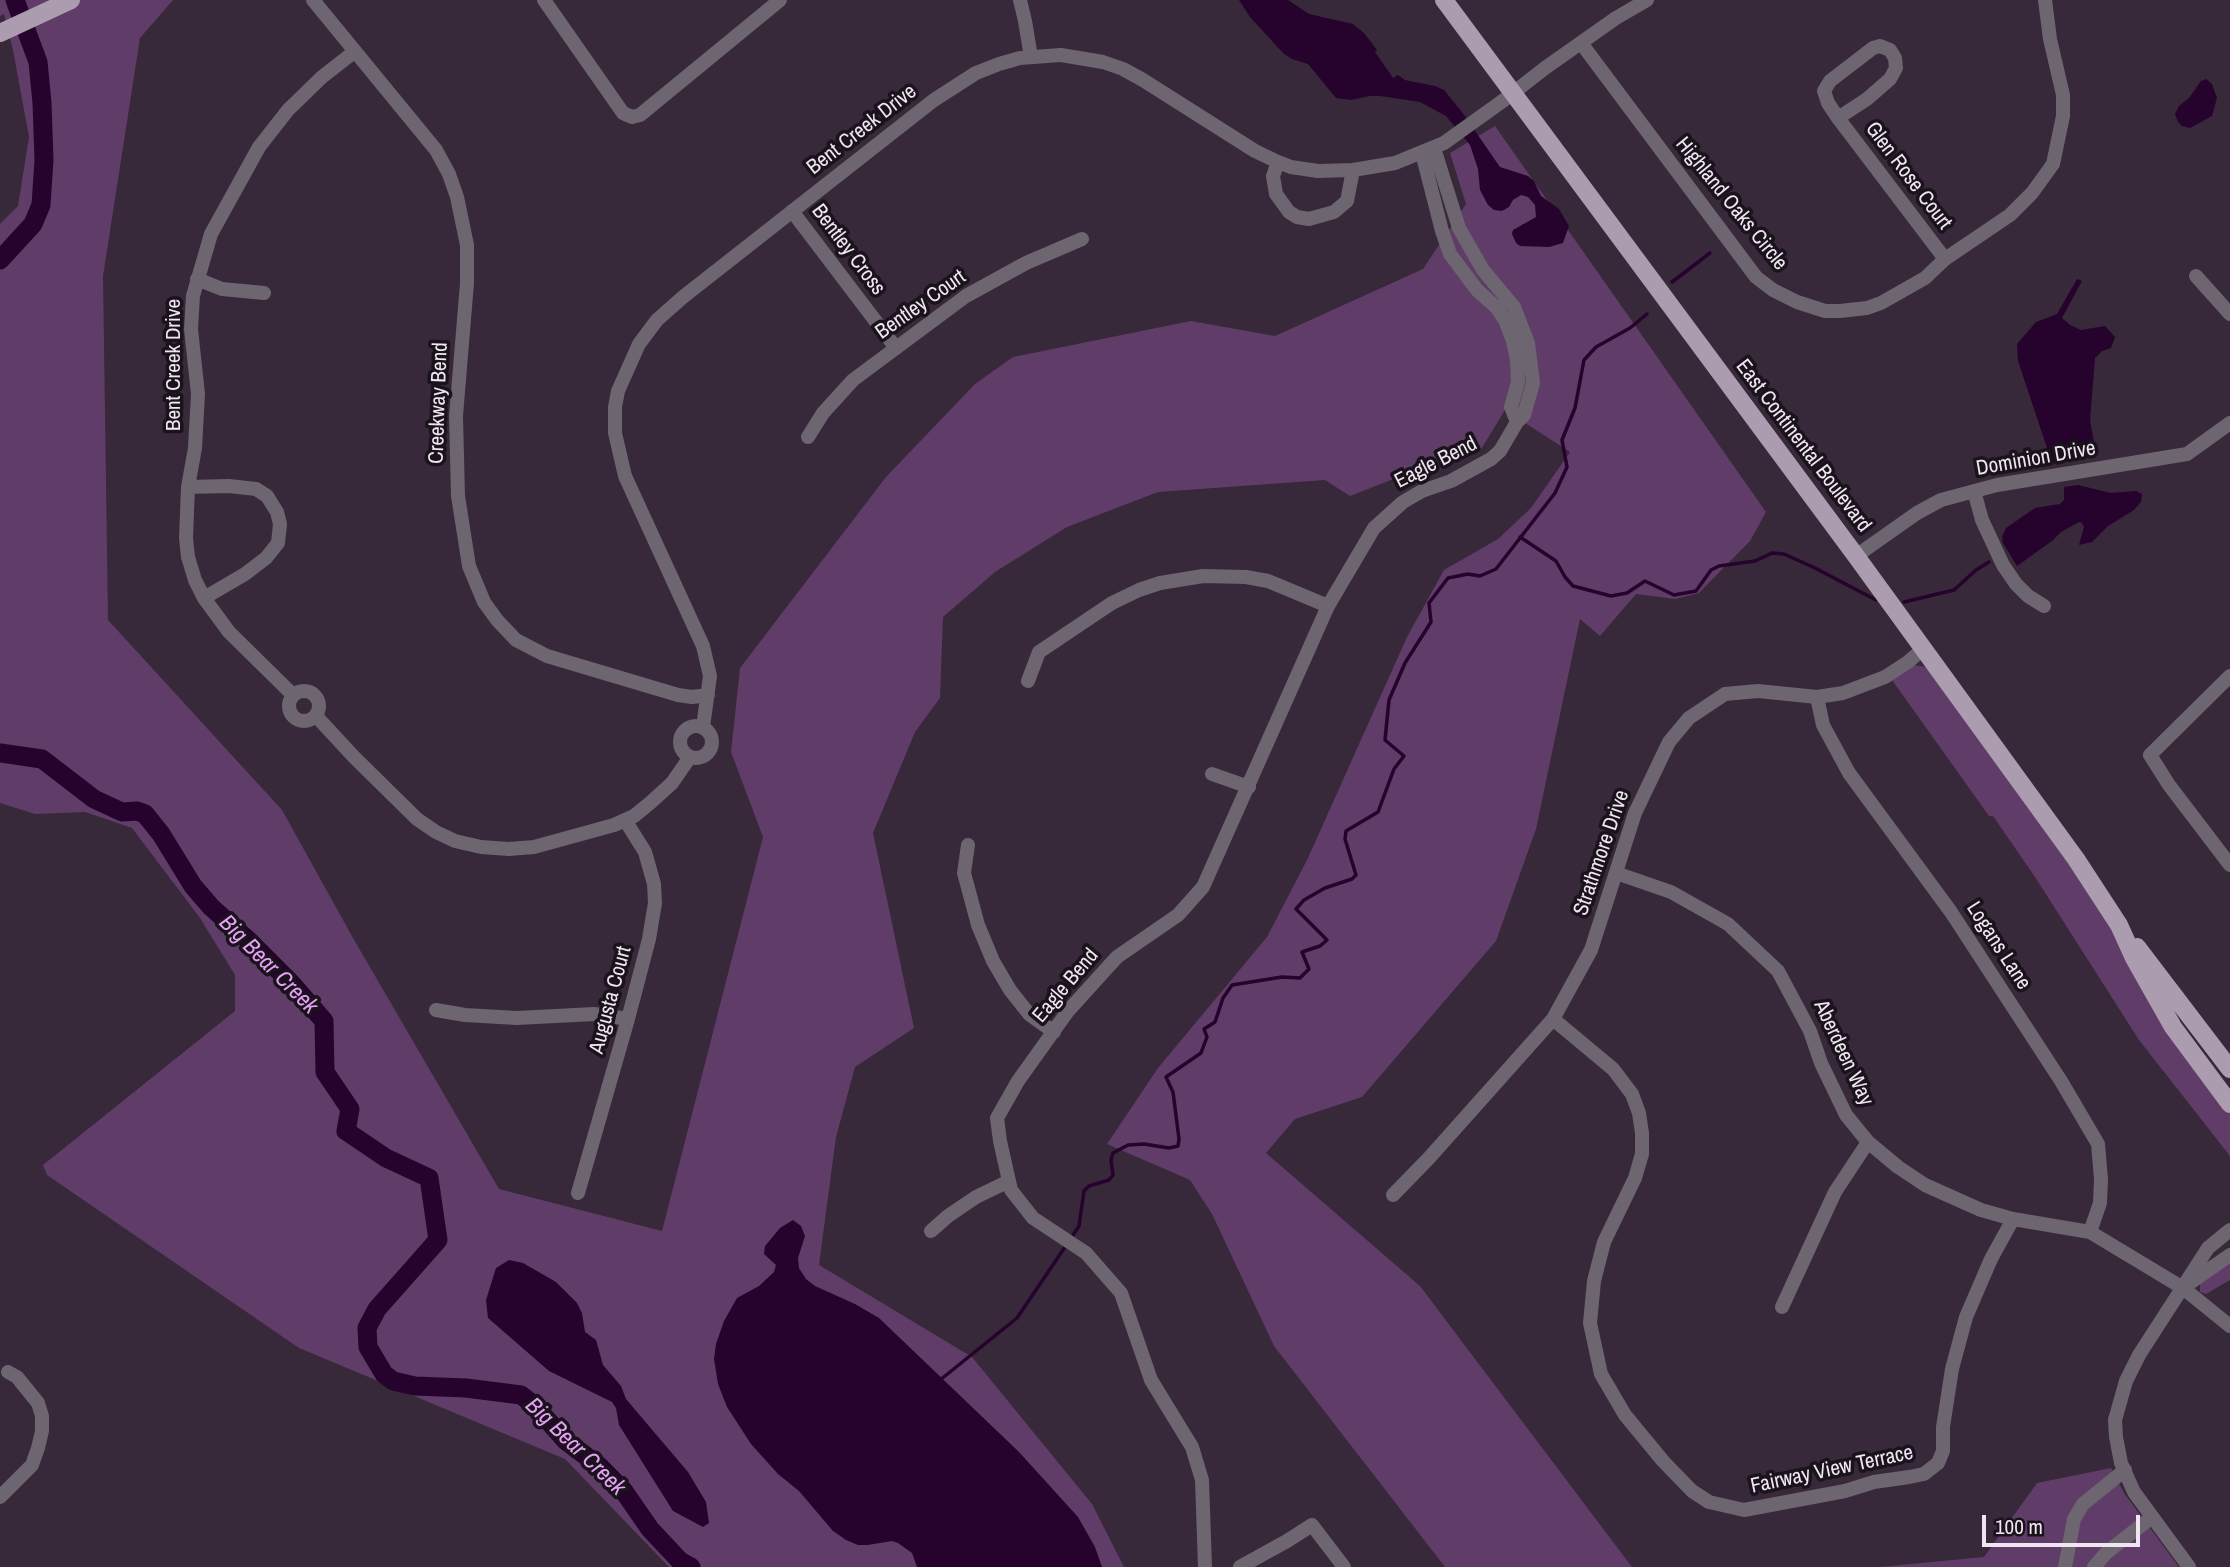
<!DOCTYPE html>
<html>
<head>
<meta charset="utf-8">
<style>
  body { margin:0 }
  #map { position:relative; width:2230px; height:1567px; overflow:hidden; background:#37283a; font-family:"Archivo Narrow",sans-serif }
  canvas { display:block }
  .scale { position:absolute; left:1982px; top:1515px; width:158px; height:32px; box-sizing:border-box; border:4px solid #f0e6f2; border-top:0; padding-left:9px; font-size:21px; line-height:24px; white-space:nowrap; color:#f0e6f2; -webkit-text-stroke:5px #1a131c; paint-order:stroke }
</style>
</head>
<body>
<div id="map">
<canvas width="2230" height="1567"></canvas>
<div class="scale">100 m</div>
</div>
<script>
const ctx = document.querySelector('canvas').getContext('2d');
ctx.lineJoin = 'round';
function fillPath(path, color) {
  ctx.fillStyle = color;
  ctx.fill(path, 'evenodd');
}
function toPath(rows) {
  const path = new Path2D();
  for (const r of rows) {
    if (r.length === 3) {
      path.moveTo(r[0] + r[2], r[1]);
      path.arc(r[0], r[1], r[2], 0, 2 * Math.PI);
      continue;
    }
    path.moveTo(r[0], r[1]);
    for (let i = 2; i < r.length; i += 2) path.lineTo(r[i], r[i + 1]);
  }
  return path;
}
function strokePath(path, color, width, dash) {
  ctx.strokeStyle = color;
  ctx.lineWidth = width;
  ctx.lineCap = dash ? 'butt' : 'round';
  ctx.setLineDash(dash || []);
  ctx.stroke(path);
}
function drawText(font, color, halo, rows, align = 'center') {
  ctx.font = font + ' "Archivo Narrow",sans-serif';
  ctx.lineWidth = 7;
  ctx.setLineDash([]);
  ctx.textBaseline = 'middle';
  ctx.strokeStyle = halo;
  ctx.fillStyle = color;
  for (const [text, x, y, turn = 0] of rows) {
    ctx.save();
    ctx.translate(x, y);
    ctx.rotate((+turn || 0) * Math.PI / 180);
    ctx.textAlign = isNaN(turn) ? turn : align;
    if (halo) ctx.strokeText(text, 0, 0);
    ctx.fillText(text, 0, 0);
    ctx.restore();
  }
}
fillPath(toPath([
  [0,0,173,0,140,38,103,276,108,620,282,810,353,938,499,1189,662,1231,763,837,731,752,740,668,886,477,975,384,1013,357,1191,321,1275,336,1423,269,1466,204,1450,153,1495,126,1766,512,1750,541,1699,593,1675,599,1636,594,1600,636,1580,619,1536,829,1496,941,1362,1097,1295,1119,1266,1153,1420,1286,1632,1567,1445,1567,1274,1346,1212,1214,1190,1180,1107,1144,1158,1068,1267,937,1308,858,1407,637,1444,570,1498,539,1531,508,1570,452,1505,410,1480,451,1396,478,1350,496,1325,480,1158,492,1067,527,995,572,943,617,940,698,915,732,873,833,914,1028,855,1067,836,1137,819,1265,972,1357,1092,1504,1124,1567,669,1567,565,1459,299,1348,47,1175,43,1165,235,1011,235,975,200,918,132,828,85,812,35,814,0,803,0,224,18,206,29,137,13,50,4,14,0,16],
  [1914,665,1926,667,1933,673,2104,912,2230,1112,2230,1156,2139,1040,2035,877,1993,816,1989,816,1892,680],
  [2230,1259,2230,1280,2206,1294,2200,1292,2200,1281],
  [2111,1468,2124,1493,2179,1567,1880,1567,1984,1557,2037,1483]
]), '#603d68');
fillPath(toPath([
  [1239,0,1288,0,1309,14,1353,24,1364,33,1377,50,1375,52,1393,78,1398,75,1405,80,1435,86,1444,90,1462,112,1500,167,1528,176,1534,181,1541,196,1559,209,1569,226,1563,243,1549,247,1520,246,1516,243,1512,234,1513,230,1536,217,1535,205,1528,197,1521,195,1513,200,1509,207,1502,211,1494,210,1488,205,1480,190,1478,169,1470,145,1446,116,1420,102,1380,96,1369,96,1351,100,1336,98,1308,64,1292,59,1284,54,1250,17],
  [2206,79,2212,84,2217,98,2212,116,2190,128,2182,126,2178,122,2175,114,2179,106,2189,98,2201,81],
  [2077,279,2082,281,2062,318,2070,325,2081,330,2105,326,2115,337,2111,348,2102,351,2095,358,2090,420,2096,454,2090,457,2052,463,2018,361,2017,344,2036,322,2057,314],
  [2078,485,2111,493,2136,491,2142,494,2141,502,2134,510,2108,526,2092,542,2079,545,2084,527,2082,523,2079,522,2061,532,2052,541,2017,566,2003,543,2002,537,2006,528,2035,508,2060,504,2064,500,2064,487],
  [793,1220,801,1226,805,1236,798,1258,799,1268,806,1279,815,1286,855,1304,879,1318,1019,1452,1078,1517,1095,1547,1102,1567,917,1567,912,1553,898,1543,892,1541,868,1545,858,1545,846,1540,833,1531,799,1491,778,1474,751,1444,727,1407,718,1384,714,1359,716,1344,724,1321,737,1298,759,1286,774,1272,776,1265,764,1254,765,1246,780,1228],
  [509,1260,523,1263,556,1282,577,1303,582,1313,585,1332,596,1340,603,1365,621,1386,626,1399,688,1472,706,1502,709,1523,703,1527,673,1511,619,1425,616,1408,612,1402,549,1371,488,1318,486,1300,496,1268]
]), '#26032d');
strokePath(toPath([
  [1672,282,1710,253],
  [1520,537,1556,561,1565,577,1573,586,1611,596,1627,593,1645,581,1674,595,1696,591,1711,570,1719,566,1755,561,1772,553,1784,554,1815,568,1876,600],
  [1904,602,1954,590,1976,570,1989,562],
  [1071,1238,1079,1226,1084,1191,1089,1186,1109,1180,1113,1175,1111,1160,1113,1153,1128,1145,1144,1144,1169,1148,1178,1146,1179,1139,1173,1092,1166,1077,1201,1053,1207,1037,1204,1029,1215,1022,1223,998,1232,985,1282,977,1300,978,1309,969,1302,952,1320,946,1327,940,1296,909,1304,900,1325,888,1352,879,1356,875,1345,839,1346,831,1378,812,1394,769,1404,756,1385,740,1389,700,1405,663,1431,622,1429,603,1448,578,1468,574,1480,576,1496,569,1555,493,1567,467,1562,440,1575,408,1584,360,1596,347,1630,328,1647,314],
  [940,1380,1017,1318,1067,1244]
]), '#26032d', 3.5);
strokePath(toPath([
  [0,260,33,224,41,205,44,160,42,103,38,62,15,0],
  [0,753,42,759,94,799,122,812,137,811,145,814,161,834,193,886,211,907,247,939,292,984,324,1021,325,1072,350,1109,346,1131,386,1158,429,1178,438,1240,377,1309,367,1328,368,1347,384,1374,393,1381,415,1386,466,1388,521,1395,534,1405,566,1441,598,1465,623,1490,650,1529,680,1561,691,1567]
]), '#26032d', 19);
strokePath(toPath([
  [313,0,436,150,449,174,457,197,467,245,467,283,456,416,458,496,469,566,484,602,497,620,516,640,547,656,678,695,692,697,708,695],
  [544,0,623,113,632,117,640,115,780,0],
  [1020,0,1025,21,1031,57],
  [1581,43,1756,277,1773,290,1797,302,1825,311,1840,311,1867,308,1881,303,1925,278,1945,259,2010,215,2032,193,2053,164,2063,116,2063,95,2050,39,2045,0],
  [1880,46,1890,50,1895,58,1896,68,1890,79,1867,99,1838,118,1828,103,1824,91,1830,81,1873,48,1880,46],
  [1838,118,1945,259],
  [1422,153,1442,231,1450,254,1477,290,1497,308,1505,320,1513,341,1517,360,1518,382,1511,407,1517,422],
  [1278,162,1273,176,1276,194,1289,212,1297,217,1309,219,1334,212,1347,201,1353,170],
  [792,211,896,348],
  [2196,276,2230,314],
  [197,279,222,289,264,293],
  [808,437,823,413,853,380,966,296,1026,263,1082,239],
  [188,487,229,486,256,489,267,496,277,512,280,524,278,543,266,558,245,574,204,598],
  [1974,491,1982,520,2003,565,2016,584,2028,596,2044,606],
  [1856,556,1917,513,1941,500,1997,485,2187,454,2230,423],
  [2230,676,2150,755,2169,785,2230,865],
  [1028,681,1039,652,1112,603,1139,590,1160,583,1203,576,1246,577,1268,581,1328,606],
  [304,706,15],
  [293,695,229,632,204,598,195,580,188,557,186,538,188,487,195,448,198,394,191,329,193,296,211,234,259,147,288,110,322,77,354,52],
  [1817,697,1823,725,1849,773,1951,912,2061,1081,2098,1144,2101,1179,2100,1203,2090,1232],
  [316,716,354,757,417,819,436,832,455,841,481,847,509,849,534,847,614,825,634,816,650,803,672,783,690,757],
  [696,742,16],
  [703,727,710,676,703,646,625,476,615,433,615,407,618,391,639,344,657,320,683,297,934,100,976,73,999,64,1020,58,1061,55,1103,62,1123,69,1143,80,1255,151,1278,162,1291,167,1318,171,1353,170,1395,163,1444,143,1504,100,1545,68,1616,18,1647,0],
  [1212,774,1249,787],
  [968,845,964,873,978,925,993,961,1010,990,1029,1014,1054,1032],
  [1616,873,1671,892,1728,924,1778,971,1810,1031,1821,1063,1846,1115,1868,1142,1898,1167,1925,1185,1981,1210,2013,1219,2090,1232,2183,1288,2230,1326],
  [436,1010,465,1015,517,1018,594,1014,628,1019],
  [1553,1019,1613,1069,1632,1094,1639,1113,1642,1133,1642,1154,1635,1178,1604,1242,1594,1281,1590,1323,1601,1374,1625,1415,1663,1461,1692,1491,1709,1502,1744,1510,1845,1491,1874,1482,1909,1477,1924,1474,1938,1463,1943,1451,1943,1427,1952,1369,1966,1317,1991,1259,2013,1219],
  [578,1193,628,1019,649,939,655,903,654,884,645,852,625,820],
  [1393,1195,1429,1158,1553,1019,1591,950,1635,813,1669,742,1689,718,1725,694,1758,691,1817,697,1843,693,1885,677,1908,662,1923,649],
  [931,1231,948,1216,976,1197,1009,1181],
  [2187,1285,2230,1255],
  [1782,1307,1835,1192,1868,1142],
  [0,1497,32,1465,38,1448,42,1431,42,1416,38,1403,17,1377,8,1372],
  [1205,1567,1202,1480,1192,1447,1151,1380,1121,1293,1086,1253,1033,1218,1011,1190,1000,1141,997,1118,1018,1081,1068,1011,1117,957,1178,915,1203,887,1328,606,1374,528,1403,502,1422,491,1451,481,1491,459,1500,451,1517,422,1524,415,1533,383,1528,343,1514,307,1483,270,1459,228,1434,148],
  [1240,1567,1287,1541,1312,1525,1344,1567],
  [2065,1567,2074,1519,2083,1504,2125,1470],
  [2094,1567,2106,1553,2152,1517],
  [2189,1567,2134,1492,2121,1463,2116,1437,2115,1420,2126,1381,2139,1355,2208,1248,2230,1230]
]), '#6d656f', 14);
strokePath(toPath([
  [1444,0,1856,556,2076,859,2119,925,2134,958,2173,1027,2230,1104],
  [0,33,71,0],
  [2137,947,2230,1069]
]), '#ac9caf', 18);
drawText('21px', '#f0e6f2', '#1a131c', [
  ["Bent Creek Drive",862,130,-38],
  ["Glen Rose Court",1908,176,53],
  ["Highland Oaks Circle",1731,204,51],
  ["Bentley Cross",848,250,53],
  ["Bentley Court",921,305,-35],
  ["Bent Creek Drive",174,365,-90],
  ["Creekway Bend",439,403,-88],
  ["East Continental Boulevard",1803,446,53],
  ["Dominion Drive",2036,459,-10],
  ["Eagle Bend",1436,463,-27],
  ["Strathmore Drive",1602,853,-71],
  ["Logans Lane",1998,946,57],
  ["Eagle Bend",1066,986,-50],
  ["Augusta Court",611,1000,-75],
  ["Aberdeen Way",1843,1053,65],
  ["Fairway View Terrace",1832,1470,-12]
]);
drawText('italic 23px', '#e6a1f6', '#1a131c', [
  ["Big Bear Creek",268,965,45],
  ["Big Bear Creek",575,1447,44]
]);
</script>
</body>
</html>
